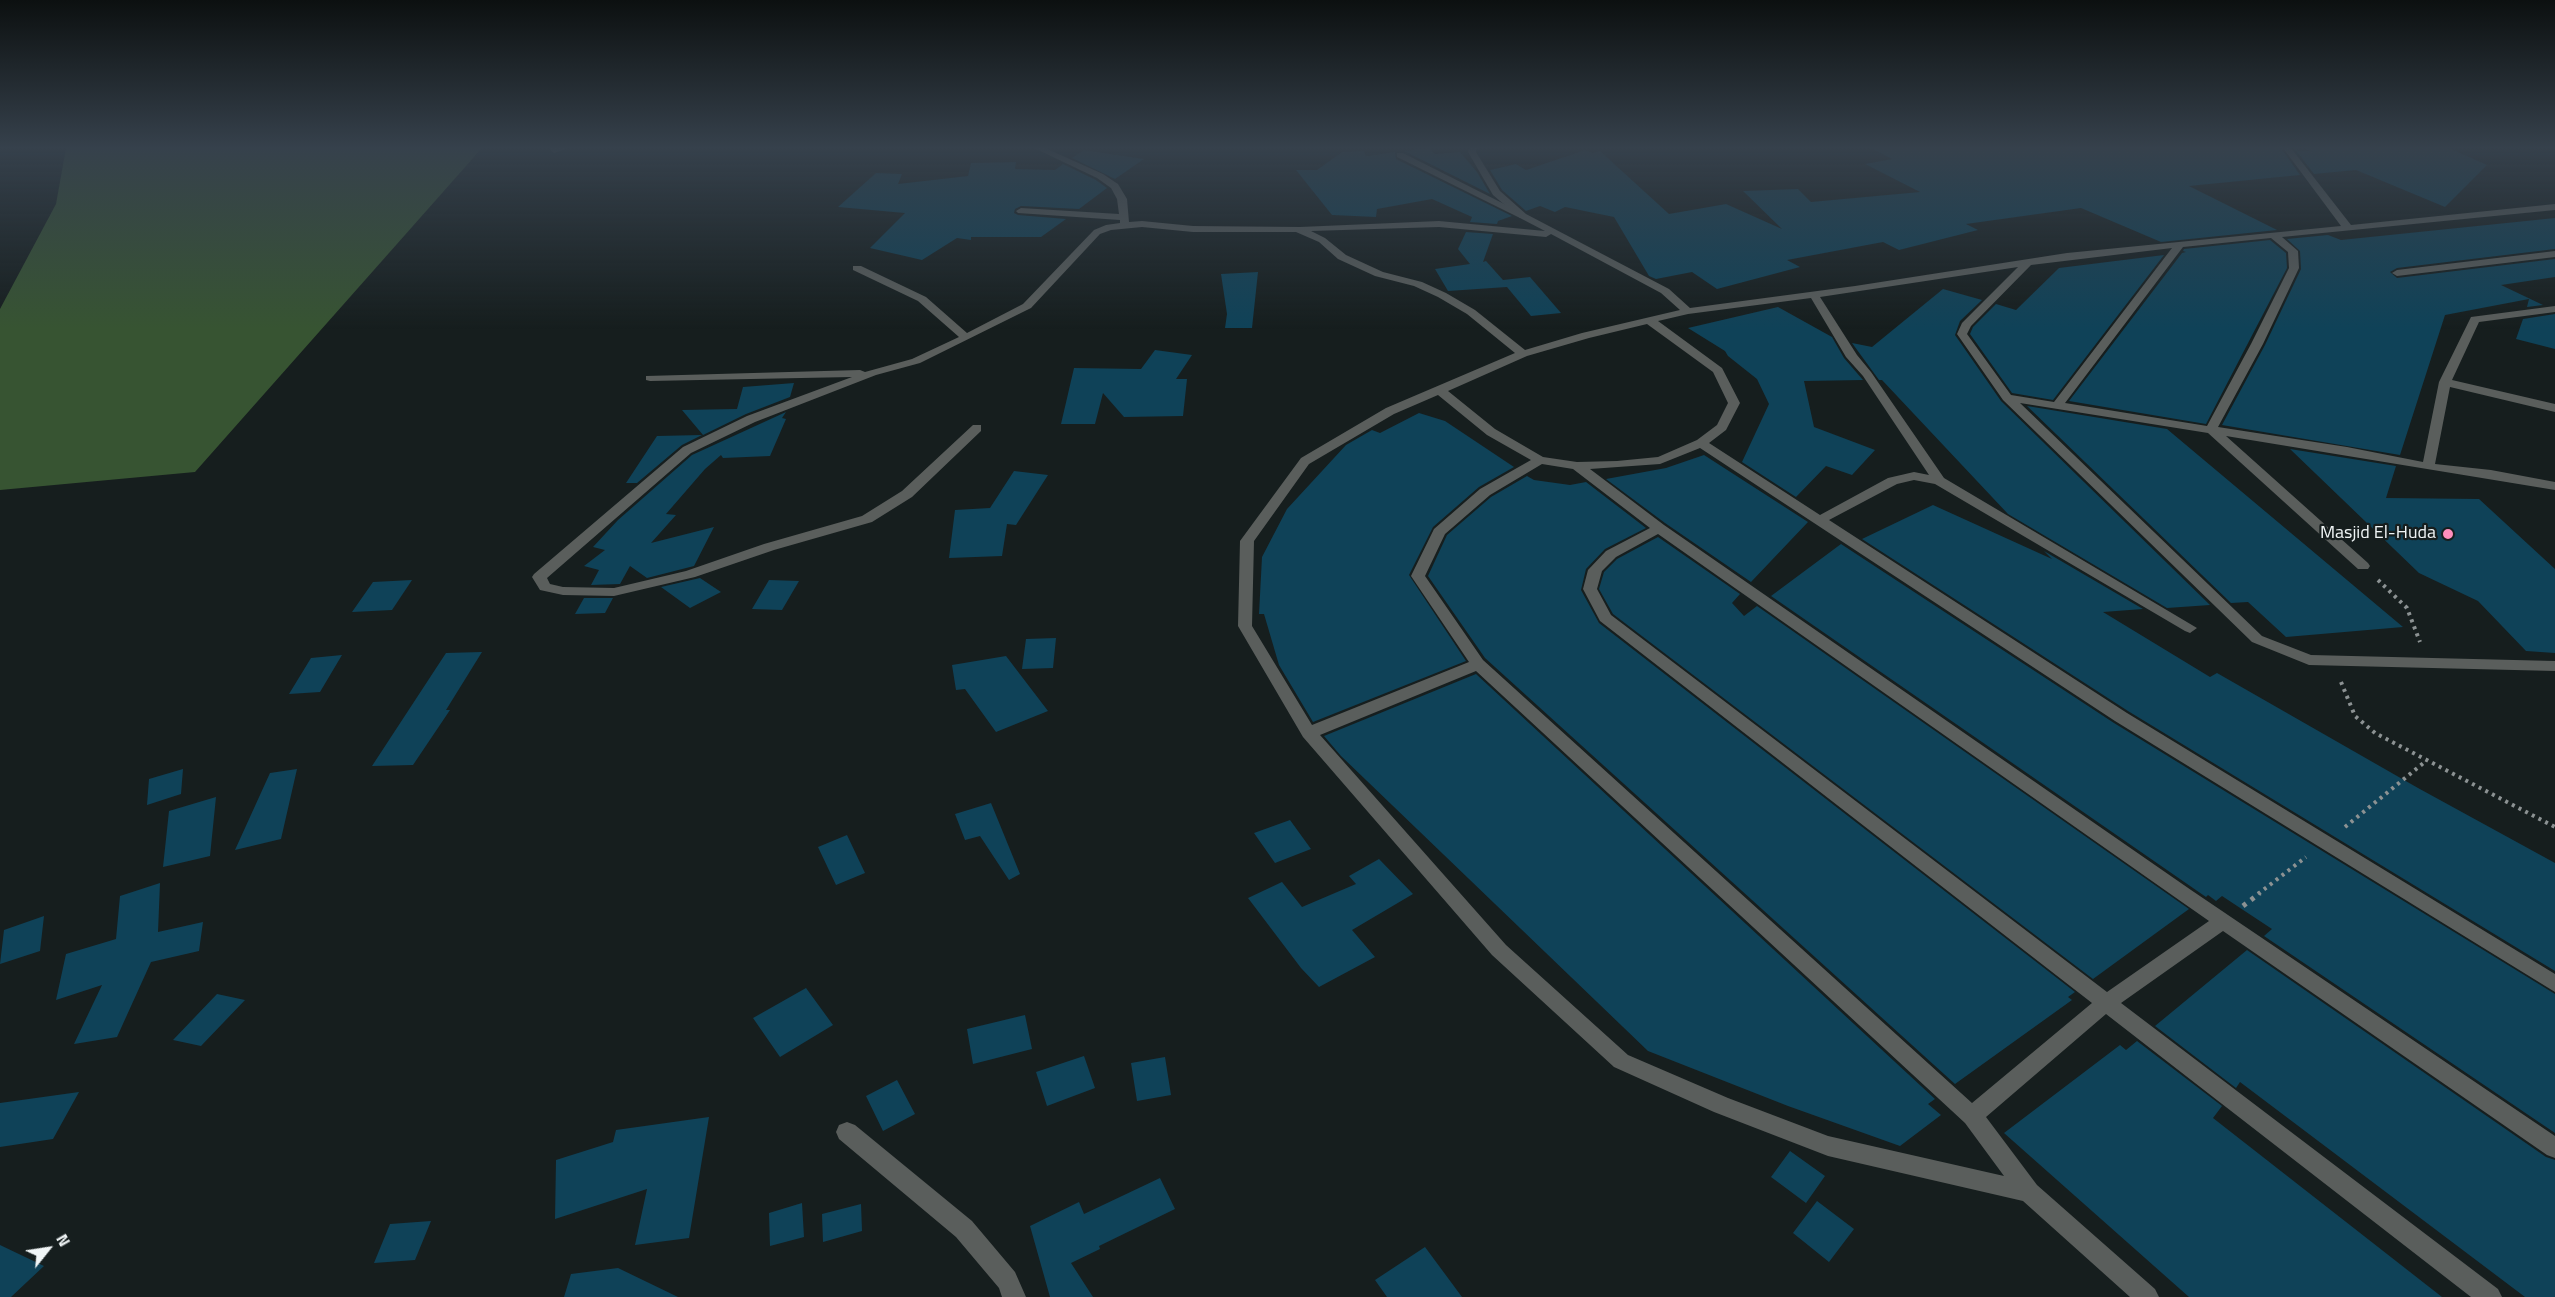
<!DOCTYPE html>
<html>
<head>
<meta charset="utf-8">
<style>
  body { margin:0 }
  #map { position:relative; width:2555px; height:1297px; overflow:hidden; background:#161e1e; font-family:"Titillium Web",sans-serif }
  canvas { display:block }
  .north { position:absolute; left:18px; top:1219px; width:60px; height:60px; -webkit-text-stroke:4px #161e1e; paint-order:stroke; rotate:60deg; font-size:16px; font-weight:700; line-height:24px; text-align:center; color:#f0f5f6 }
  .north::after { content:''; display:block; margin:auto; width:21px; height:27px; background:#f0f5f6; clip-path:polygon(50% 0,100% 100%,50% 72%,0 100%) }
</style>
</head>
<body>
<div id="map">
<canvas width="2555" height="1297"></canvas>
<div class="north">N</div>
</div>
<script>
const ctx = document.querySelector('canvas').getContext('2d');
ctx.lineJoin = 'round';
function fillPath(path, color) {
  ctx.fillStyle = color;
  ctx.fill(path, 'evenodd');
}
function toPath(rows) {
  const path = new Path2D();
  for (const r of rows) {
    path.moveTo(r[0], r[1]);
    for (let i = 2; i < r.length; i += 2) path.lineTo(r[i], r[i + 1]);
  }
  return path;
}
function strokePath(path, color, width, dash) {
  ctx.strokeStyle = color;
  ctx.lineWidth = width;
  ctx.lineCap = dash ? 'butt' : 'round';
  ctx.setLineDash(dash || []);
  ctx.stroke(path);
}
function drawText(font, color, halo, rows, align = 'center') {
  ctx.font = font + ' "Titillium Web",sans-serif';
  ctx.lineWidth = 4.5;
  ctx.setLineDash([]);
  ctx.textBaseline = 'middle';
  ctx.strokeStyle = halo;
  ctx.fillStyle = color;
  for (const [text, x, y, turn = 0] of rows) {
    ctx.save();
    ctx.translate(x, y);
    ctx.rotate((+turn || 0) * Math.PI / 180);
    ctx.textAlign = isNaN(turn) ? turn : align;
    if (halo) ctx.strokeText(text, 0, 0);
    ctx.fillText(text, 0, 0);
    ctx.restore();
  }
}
fillPath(toPath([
  [66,148,482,148,195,472,0,490,0,309,56,204]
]), '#375432');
fillPath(toPath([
  [1429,148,1435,154,1460,152,1477,172,1490,194,1404,151],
  [1871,148,2281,148,2300,175,2189,186,2277,230,2161,242,2081,208,1966,224,1978,230,1899,250,1883,242,1787,260,1800,267,1717,289,1692,272,1656,279,1649,276,1614,217,1565,207,1555,212,1540,206,1526,211,1502,190,1490,170,1516,164,1526,170,1585,150,1593,153,1600,151,1669,214,1726,204,1782,229,1743,191,1798,189,1811,202,1920,192,1865,164,1892,159],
  [2294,148,2297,148,2297,151,2310,151,2304,148,2449,148,2487,165,2445,207,2356,170,2314,174],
  [1084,150,1144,159,1115,179,1072,158],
  [1364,151,1366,156,1395,152,1396,159,1512,216,1498,221,1497,224,1470,222,1472,217,1432,199,1377,209,1376,217,1332,215,1296,170,1317,170,1342,152],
  [1016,162,1015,169,1055,170,1063,164,1096,180,1107,188,1079,209,1021,206,1015,209,1014,213,1018,215,1066,219,1041,237,971,237,971,240,957,238,922,260,870,248,905,213,838,207,876,173,902,174,898,184,968,176,971,163],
  [2555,218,2555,249,2397,268,2390,272,2397,278,2555,259,2555,277,2501,285,2543,305,2527,307,2529,299,2445,315,2400,455,2222,425,2265,345,2301,269,2300,251,2287,239,2328,235,2341,240],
  [1466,232,1493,234,1483,262,1486,261,1503,280,1530,277,1561,313,1531,316,1507,287,1448,291,1435,269,1470,264,1458,249],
  [2270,240,2286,253,2287,268,2206,424,2069,401,2182,253,2186,252,2183,251,2184,249],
  [2164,255,2053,400,2012,393,1970,334,1973,327,1996,304,2016,310,2059,268],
  [1258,272,1252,328,1225,328,1227,314,1221,274],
  [1943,289,1982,300,1960,321,1955,335,2001,401,2210,605,2167,608,2008,514,1882,380,1879,380,1852,343,1872,347],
  [1778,307,1832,337,1844,358,1863,380,1804,381,1814,427,1875,450,1852,475,1826,466,1796,497,1742,462,1769,404,1757,379,1728,356,1725,351,1688,328],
  [2555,314,2555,349,2516,339,2523,319],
  [1155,350,1192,355,1176,379,1187,379,1183,416,1124,417,1103,393,1095,424,1061,424,1074,368,1141,369],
  [794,383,790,397,746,414,703,435,682,410,737,409,743,387],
  [2027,406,2167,429,2403,627,2286,637,2248,602,2231,603],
  [786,412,782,418,786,419,770,456,723,458,721,455,705,469,666,514,676,515,651,543,714,527,694,566,647,578,630,566,620,584,591,585,599,570,584,566,605,550,593,547,618,520,692,455],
  [1419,413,1445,421,1514,467,1479,487,1433,527,1409,575,1466,661,1313,722,1279,665,1264,614,1259,614,1262,557,1287,509,1346,445,1372,430,1380,433],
  [702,435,682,445,637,483,626,483,657,436],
  [2290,449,2396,466,2386,498,2479,499,2555,569,2555,653,2526,651,2478,601,2419,573],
  [1704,455,1808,522,1751,582,1665,523,1606,479,1666,468],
  [1014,471,1048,475,1016,525,1007,524,1002,556,949,558,955,510,990,508],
  [1527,476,1534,480,1570,485,1586,482,1646,528,1605,549,1586,569,1581,590,1599,623,2075,992,2068,997,2072,1000,1955,1084,1485,658,1428,576,1447,535,1491,497],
  [1933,505,2052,559,2044,551,2143,609,2103,612,2210,677,2217,673,2418,788,2555,863,2555,971,2128,711,1862,539],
  [1658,537,1740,594,1732,603,1744,616,1757,606,2189,909,2093,979,1613,614,1599,589,1604,572,1617,559],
  [1841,544,2114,723,2555,994,2555,1133,2264,936,2272,929,2222,896,2216,901,2208,895,2206,897,1771,596],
  [700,578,721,592,690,608,661,587],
  [412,580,392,610,352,612,373,582],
  [769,580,799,581,782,610,752,609],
  [584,598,613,598,605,613,575,614],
  [1056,638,1053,668,1022,669,1026,639],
  [482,652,446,710,450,710,413,765,372,766,446,653],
  [342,655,320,692,289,694,311,658],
  [1006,656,1048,711,996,732,965,689,956,690,952,665],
  [1476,674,1935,1099,1928,1104,1941,1115,1900,1146,1788,1106,1648,1051,1341,756,1324,736],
  [183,769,181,794,147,805,149,779],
  [297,769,281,839,235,850,270,773],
  [216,797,210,856,163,867,169,811],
  [991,803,1020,874,1009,880,980,836,965,840,955,814],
  [1290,820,1311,849,1275,863,1254,833],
  [847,835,865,873,836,885,818,847],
  [1379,859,1413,894,1352,930,1375,957,1319,987,1301,968,1248,898,1282,882,1302,907,1356,884,1349,876],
  [160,883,158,932,203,922,199,951,151,962,117,1037,74,1044,102,985,56,1000,66,954,116,939,120,896],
  [44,916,40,951,0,964,4,930],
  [2247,950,2546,1157,2555,1160,2555,1297,2525,1297,2240,1082,2236,1088,2155,1026],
  [806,988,833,1025,780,1057,753,1018],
  [217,994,245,1000,201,1046,173,1040],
  [1025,1015,1032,1049,973,1064,967,1029],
  [2137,1041,2222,1106,2213,1118,2442,1297,2189,1297,2004,1133,2120,1045,2126,1050],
  [1084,1056,1095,1088,1047,1106,1036,1072],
  [1165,1057,1171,1095,1137,1101,1131,1063],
  [897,1080,915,1114,883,1131,866,1096],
  [79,1092,53,1139,0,1147,0,1103],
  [709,1117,689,1238,635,1245,647,1189,555,1219,556,1160,613,1142,616,1130],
  [1790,1151,1825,1176,1806,1203,1771,1177],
  [1160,1178,1175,1209,1099,1246,1100,1249,1071,1263,1093,1297,1050,1297,1030,1226,1079,1202,1084,1214],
  [1817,1201,1854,1229,1829,1262,1793,1233],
  [802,1203,804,1237,770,1246,769,1213],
  [861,1204,862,1231,823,1242,822,1214],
  [431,1221,415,1260,374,1263,390,1224],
  [0,1245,44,1266,11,1297,0,1297],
  [1425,1247,1462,1297,1387,1297,1375,1280],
  [618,1268,678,1297,564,1297,571,1274]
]), '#0f4258');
strokePath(toPath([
  [2378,580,2407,608,2420,642],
  [2341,682,2355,716,2375,733,2555,827],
  [2345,827,2426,761],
  [2258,894,2306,857]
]), '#8c9293', 4, [3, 4.5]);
strokePath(toPath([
  [2243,906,2260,893]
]), '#8c9293', 5, [4, 6]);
fillPath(toPath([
  [1397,153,1403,153,1528,216,1520,218,1397,157,1397,153]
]), '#5a5e5c');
fillPath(toPath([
  [551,148,569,148,554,153,550,150,551,148],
  [1034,148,1045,148,1103,174,1118,184,1127,199,1129,222,1142,221,1193,226,1300,227,1439,221,1545,231,1520,218,1493,195,1468,152,1469,148,1477,148,1476,152,1500,191,1526,214,1669,289,1690,308,1855,286,2067,253,2341,226,2283,148,2291,148,2351,225,2555,204,2555,210,2282,237,2298,251,2299,268,2263,344,2218,427,2347,447,2423,462,2439,382,2471,317,2555,306,2555,312,2479,322,2452,380,2555,404,2555,412,2450,387,2435,464,2491,470,2555,482,2555,490,2226,436,2368,563,2370,566,2368,569,2358,569,2208,433,2020,403,2262,636,2311,655,2555,661,2555,671,2309,665,2252,642,2003,400,1957,334,1962,323,2018,267,1820,297,1857,355,1871,372,1944,478,2197,628,2190,633,2185,631,1935,484,1914,480,1897,484,1829,520,2127,713,2555,974,2555,992,2115,721,1700,448,1660,464,1590,469,1664,525,2191,890,2555,1136,2555,1158,2547,1155,2223,931,2121,1003,2498,1289,2502,1297,2471,1297,2106,1014,1986,1117,2037,1185,2155,1289,2159,1297,2130,1297,2023,1201,1828,1156,1714,1112,1614,1067,1492,955,1303,737,1238,626,1240,541,1301,458,1386,408,1515,353,1467,314,1438,297,1414,286,1375,276,1338,259,1319,242,1296,232,1193,232,1142,227,1111,230,1100,234,1031,308,920,363,876,375,755,422,691,453,547,578,550,584,563,587,614,588,686,571,764,544,862,516,902,491,973,425,981,425,981,431,912,497,872,522,774,550,695,577,614,596,563,595,540,590,532,577,534,574,683,447,747,416,852,377,650,381,646,380,646,376,860,370,865,372,912,359,959,337,918,301,853,270,853,266,861,266,926,297,967,333,1023,304,1094,230,1106,225,1120,223,1120,220,1018,213,1016,211,1021,208,1119,214,1117,199,1111,188,1097,178,1034,148],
  [1439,227,1546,237,1551,234,1661,293,1680,310,1582,333,1525,350,1475,310,1446,293,1422,282,1383,272,1346,255,1325,238,1311,231,1439,227],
  [2271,238,2288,252,2289,268,2251,344,2207,426,2065,403,2183,247,2271,238],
  [2172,248,2054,402,2011,395,1967,334,1971,326,2031,265,2172,248],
  [1811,298,1846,357,1863,376,1929,475,1914,472,1888,478,1820,515,1709,443,1726,430,1740,403,1722,368,1658,321,1688,314,1811,298],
  [1647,324,1713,372,1728,403,1717,425,1697,440,1658,457,1617,461,1577,462,1543,457,1495,429,1448,391,1527,356,1589,338,1647,324],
  [1438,395,1487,435,1531,460,1480,489,1434,529,1411,576,1469,662,1312,725,1252,626,1254,541,1309,464,1394,414,1438,395],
  [1542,464,1573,469,1650,528,1606,551,1588,570,1583,589,1600,621,2092,1003,1972,1103,1483,660,1425,576,1445,534,1490,495,1542,464],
  [1658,534,2179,900,2209,921,2107,992,1611,615,1597,589,1602,571,1616,557,1658,534],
  [1476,671,1965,1123,2004,1176,1828,1136,1728,1098,1628,1055,1506,945,1320,735,1476,671],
  [2555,251,2555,257,2397,276,2392,273,2397,270,2555,251],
  [847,1122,855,1125,972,1221,1015,1272,1026,1297,1002,1297,999,1288,956,1237,839,1139,836,1132,839,1125,847,1122]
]), '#5a5e5c');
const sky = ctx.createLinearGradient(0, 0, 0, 329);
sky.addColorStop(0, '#0c1010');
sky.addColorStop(0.45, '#36414c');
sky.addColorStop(1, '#36414c00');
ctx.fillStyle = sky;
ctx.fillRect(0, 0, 2555, 329);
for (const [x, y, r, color] of [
  [2448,534,6,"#fe8ebd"]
]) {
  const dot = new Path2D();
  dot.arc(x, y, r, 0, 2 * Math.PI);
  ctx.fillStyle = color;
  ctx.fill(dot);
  strokePath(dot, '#161e1e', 2);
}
drawText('18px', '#f0f5f6', '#161e1e', [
  ["Masjid El-Huda",2436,534]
], 'right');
</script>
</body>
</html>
